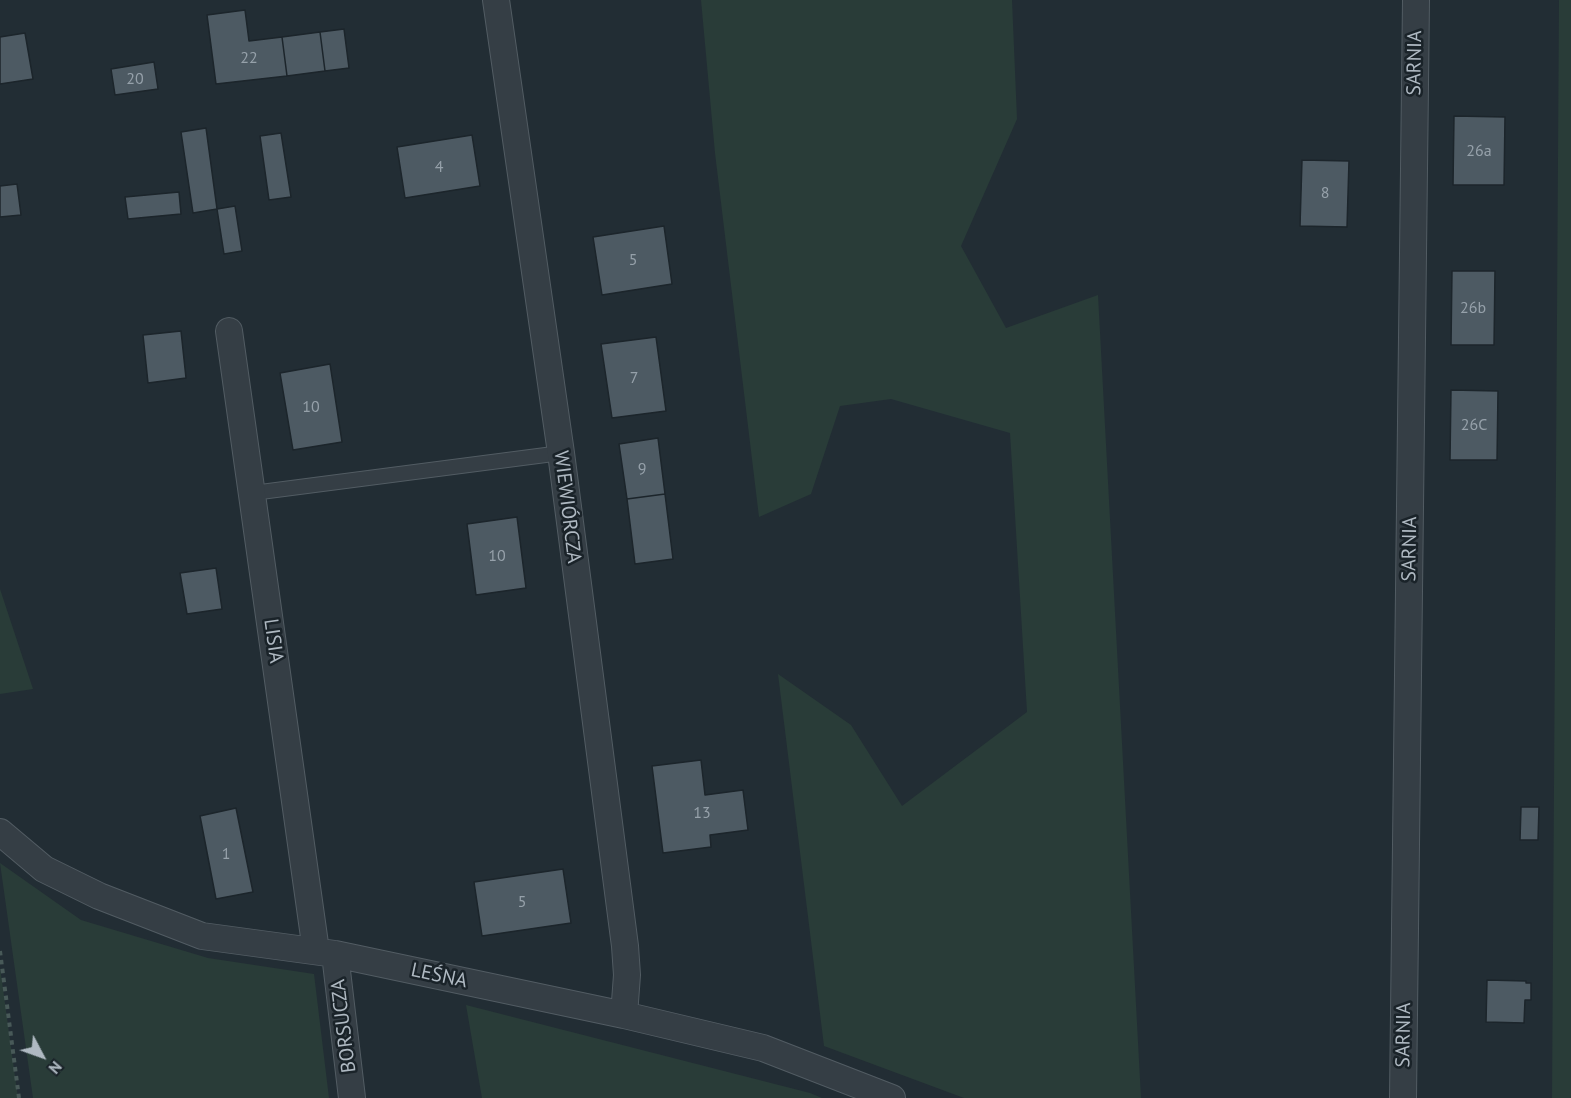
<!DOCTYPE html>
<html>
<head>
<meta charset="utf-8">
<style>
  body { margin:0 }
  #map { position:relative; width:1571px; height:1098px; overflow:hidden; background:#222d34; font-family:"PT Sans",sans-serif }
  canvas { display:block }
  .north { position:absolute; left:12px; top:1026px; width:60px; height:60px; -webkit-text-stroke:4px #1a2329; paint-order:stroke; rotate:131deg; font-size:16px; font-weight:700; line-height:24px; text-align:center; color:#afb9c2 }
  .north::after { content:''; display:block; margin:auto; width:21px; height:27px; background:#afb9c2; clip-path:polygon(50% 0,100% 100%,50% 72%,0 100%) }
</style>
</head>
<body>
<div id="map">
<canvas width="1571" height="1098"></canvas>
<div class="north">N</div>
</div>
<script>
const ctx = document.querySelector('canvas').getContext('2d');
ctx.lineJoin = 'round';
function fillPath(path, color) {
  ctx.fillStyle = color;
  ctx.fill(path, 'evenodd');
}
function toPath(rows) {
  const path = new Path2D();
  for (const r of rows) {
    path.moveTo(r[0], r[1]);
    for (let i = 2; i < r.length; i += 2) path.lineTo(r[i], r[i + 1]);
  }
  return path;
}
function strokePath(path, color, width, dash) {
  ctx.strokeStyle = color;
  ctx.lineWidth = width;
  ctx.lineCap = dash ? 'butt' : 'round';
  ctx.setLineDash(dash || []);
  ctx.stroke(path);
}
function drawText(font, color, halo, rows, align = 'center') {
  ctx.font = font + ' "PT Sans",sans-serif';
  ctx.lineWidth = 5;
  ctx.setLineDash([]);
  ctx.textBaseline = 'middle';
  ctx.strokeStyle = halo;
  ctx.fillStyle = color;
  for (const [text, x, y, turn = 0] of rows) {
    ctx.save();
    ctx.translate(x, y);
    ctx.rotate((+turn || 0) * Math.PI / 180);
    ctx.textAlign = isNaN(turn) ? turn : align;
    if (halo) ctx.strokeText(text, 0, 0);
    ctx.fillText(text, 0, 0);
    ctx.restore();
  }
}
fillPath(toPath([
  [701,0,1012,0,1017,119,961,246,1006,328,1098,295,1141,1098,964,1098,824,1046,778,674,851,725,902,806,1027,712,1010,433,891,399,840,406,811,494,759,517,715,153],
  [1559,0,1571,0,1571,1098,1552,1098],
  [0,589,33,689,0,694],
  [0,863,81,920,208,958,314,974,329,1098,33,1098],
  [0,967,18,1098,0,1098],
  [466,1005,810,1093,822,1098,482,1098]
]), '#293c38');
const building = toPath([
  [245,10,249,41,282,37,287,76,216,84,207,15,245,10],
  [344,29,349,68,325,71,320,32,344,29],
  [320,32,325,71,287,76,282,37,320,32],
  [25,33,33,79,0,84,0,37,25,33],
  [154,62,158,89,115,95,111,69,154,62],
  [1454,116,1505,117,1504,185,1453,185,1454,116],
  [206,128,217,209,193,213,181,132,206,128],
  [281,133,291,197,269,200,260,136,281,133],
  [472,135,480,186,405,198,397,147,472,135],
  [1302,160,1349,161,1347,227,1300,226,1302,160],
  [17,184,21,215,0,217,0,186,17,184],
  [179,192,181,214,128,219,125,197,179,192],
  [235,206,242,251,224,254,217,209,235,206],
  [664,226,672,284,602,295,593,237,664,226],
  [1452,271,1495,271,1494,345,1451,345,1452,271],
  [181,331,186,378,148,383,143,335,181,331],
  [656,337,666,411,612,418,601,344,656,337],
  [330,364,342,442,293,450,280,373,330,364],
  [1451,390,1498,391,1497,460,1450,460,1451,390],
  [658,438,665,494,627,499,619,444,658,438],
  [665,494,673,559,635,564,627,499,665,494],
  [517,517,526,588,476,595,467,524,517,517],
  [216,568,222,609,187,614,180,573,216,568],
  [701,760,705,795,743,790,748,830,710,835,711,847,663,853,652,766,701,760],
  [1521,807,1539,807,1538,840,1520,840,1521,807],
  [236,808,253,892,216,899,200,816,236,808],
  [563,869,571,923,482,936,474,882,563,869],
  [1487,980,1526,981,1526,983,1531,983,1531,1000,1525,1000,1524,1023,1486,1022,1487,980]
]);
fillPath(building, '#4d5a63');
strokePath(building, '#1c252b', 1.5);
const lane = toPath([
  [253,493,561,453]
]);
const street = toPath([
  [496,0,561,453,625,946,627,975,624,1015],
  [229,331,316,951],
  [0,832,44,869,99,896,202,936,335,954,624,1015,763,1048,892,1098],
  [335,954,352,1098],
  [1403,1098,1416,0]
]);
strokePath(lane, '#525c63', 16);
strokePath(street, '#525c63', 28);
strokePath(toPath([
  [0,951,19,1098]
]), '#485958', 4, [4.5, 4.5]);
strokePath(lane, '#353e45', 14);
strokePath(street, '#353e45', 26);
drawText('16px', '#96a1aa', null, [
  ["22",249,58],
  ["20",135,79],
  ["26a",1479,151],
  ["4",439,167],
  ["8",1325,193],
  ["5",633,260],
  ["26b",1473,308],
  ["7",634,378],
  ["10",311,407],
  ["26C",1474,425],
  ["9",642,469],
  ["10",497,556],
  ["13",702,813],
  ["1",226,854],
  ["5",522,902]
]);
drawText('20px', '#afb9c2', '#1a2329', [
  ["SARNIA",1415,63,-89],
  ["WIEWIÓRCZA",567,507,83],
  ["SARNIA",1410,549,-89],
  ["LISIA",273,641,82],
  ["LEŚNA",439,976,12],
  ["BORSUCZA",344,1026,-97],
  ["SARNIA",1404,1035,-89]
]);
</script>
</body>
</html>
